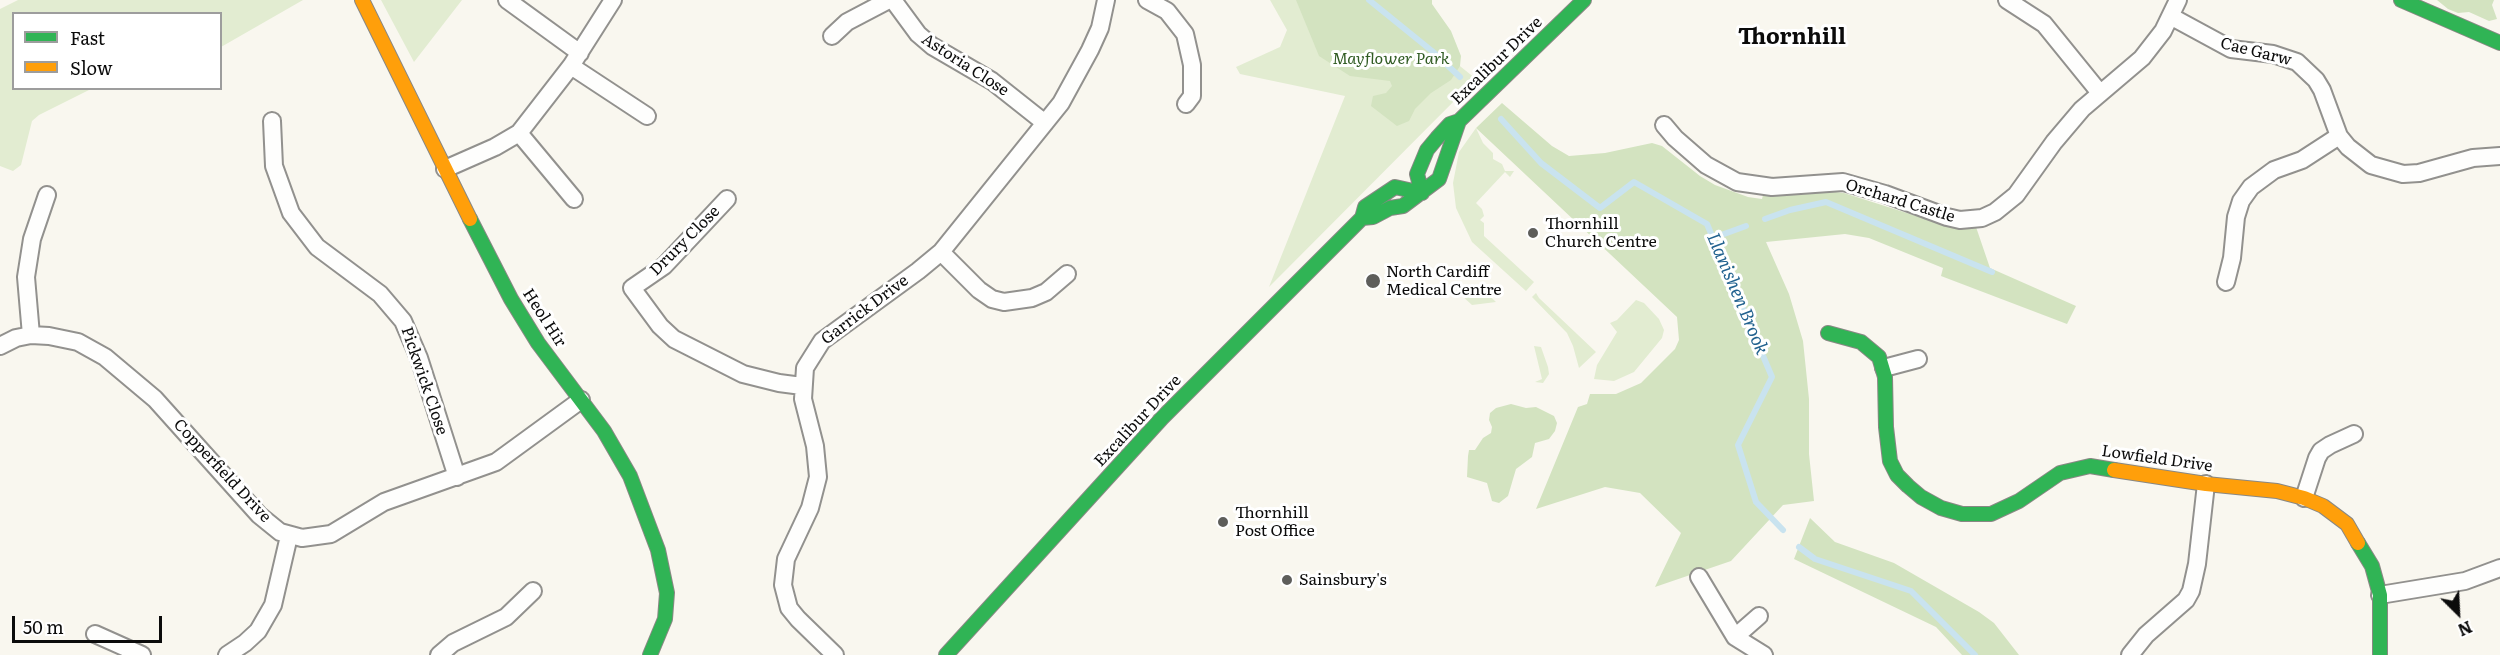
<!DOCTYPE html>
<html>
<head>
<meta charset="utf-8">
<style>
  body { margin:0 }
  #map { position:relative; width:2500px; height:655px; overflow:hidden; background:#f9f7ef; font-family:Literata,serif }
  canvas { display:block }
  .legend { position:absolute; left:12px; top:12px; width:210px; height:78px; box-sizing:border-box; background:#fff; border:2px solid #9d9d9d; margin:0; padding:8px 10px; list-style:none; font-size:18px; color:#0b0b0b }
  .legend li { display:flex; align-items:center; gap:12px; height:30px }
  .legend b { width:30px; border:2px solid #9d9d9d }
  .north { position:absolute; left:2428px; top:583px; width:60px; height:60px; -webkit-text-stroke:4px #fff; paint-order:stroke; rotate:156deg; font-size:16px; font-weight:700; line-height:24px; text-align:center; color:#0b0b0b }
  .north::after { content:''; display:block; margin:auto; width:21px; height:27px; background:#0b0b0b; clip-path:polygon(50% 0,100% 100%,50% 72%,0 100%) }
  .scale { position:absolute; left:12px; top:616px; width:150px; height:27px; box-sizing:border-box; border:3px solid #0b0b0b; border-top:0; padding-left:8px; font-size:18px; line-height:21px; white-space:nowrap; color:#0b0b0b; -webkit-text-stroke:4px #fff; paint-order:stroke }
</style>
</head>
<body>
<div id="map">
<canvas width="2500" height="655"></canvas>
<ul class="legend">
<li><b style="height:8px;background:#30b455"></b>Fast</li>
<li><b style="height:8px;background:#ff9f0a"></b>Slow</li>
</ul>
<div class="north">N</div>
<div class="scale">50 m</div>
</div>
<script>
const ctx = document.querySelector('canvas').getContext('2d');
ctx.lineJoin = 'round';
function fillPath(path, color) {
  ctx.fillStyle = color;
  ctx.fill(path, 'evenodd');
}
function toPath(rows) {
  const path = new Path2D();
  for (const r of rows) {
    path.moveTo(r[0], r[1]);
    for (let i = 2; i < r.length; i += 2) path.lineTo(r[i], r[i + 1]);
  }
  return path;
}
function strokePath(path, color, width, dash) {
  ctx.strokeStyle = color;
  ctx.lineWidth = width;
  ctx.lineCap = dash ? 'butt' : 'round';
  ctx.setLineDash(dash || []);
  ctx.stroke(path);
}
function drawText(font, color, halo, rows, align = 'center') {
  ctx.font = font + ' Literata,serif';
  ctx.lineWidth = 6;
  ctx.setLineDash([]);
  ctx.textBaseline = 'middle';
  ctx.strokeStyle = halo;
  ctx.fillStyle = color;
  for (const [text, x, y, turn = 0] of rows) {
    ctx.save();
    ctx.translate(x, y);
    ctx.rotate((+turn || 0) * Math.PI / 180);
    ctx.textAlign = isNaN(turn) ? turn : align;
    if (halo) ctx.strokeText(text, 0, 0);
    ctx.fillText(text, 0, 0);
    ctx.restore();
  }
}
fillPath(toPath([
  [18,0,303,0,221,47,220,14,14,14,14,88,91,89,39,115,32,121,21,165,13,171,0,166,0,9],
  [381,0,462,0,414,62],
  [1270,0,1426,0,1450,58,1476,79,1269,287,1345,96,1240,74,1236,67,1280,47,1287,30],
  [1476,128,1483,143,1493,153,1493,159,1502,164,1505,171,1514,171,1510,177,1505,172,1476,203,1482,209,1484,216,1480,220,1484,223,1484,236,1534,282,1526,291,1472,242,1456,208,1453,183,1459,152],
  [1474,284,1478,285,1496,302,1472,305,1461,295],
  [1536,293,1539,298,1596,352,1579,368,1573,346,1567,333,1532,297],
  [1636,300,1644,303,1659,319,1664,330,1662,338,1634,372,1614,381,1594,379,1597,365,1617,332,1610,323,1617,320],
  [1534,346,1541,347,1548,367,1549,374,1543,383,1535,382,1542,379]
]), '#e2ecd1');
fillPath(toPath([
  [1296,0,1432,0,1432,4,1451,31,1461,56,1460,66,1451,80,1431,93,1415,109,1409,121,1397,126,1371,106,1373,96,1386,93,1392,86,1390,81,1350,76,1319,56],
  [2437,0,2494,0,2492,5,2497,19,2489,21,2469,12,2458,13,2448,9],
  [1502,103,1552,146,1569,156,1605,153,1652,143,1662,146,1700,176,1715,185,1748,197,1762,199,1763,195,1828,191,1844,193,1954,228,1976,227,1990,268,2076,306,2067,324,1941,276,1943,268,1869,238,1845,234,1766,242,1789,294,1803,341,1809,399,1809,454,1814,501,1783,505,1731,561,1655,587,1681,533,1640,493,1605,487,1536,509,1578,407,1587,404,1590,394,1616,394,1641,383,1675,349,1679,340,1677,317,1476,128],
  [1511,404,1526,408,1536,407,1554,416,1557,423,1555,431,1549,439,1535,443,1532,457,1516,469,1508,496,1499,503,1492,501,1487,483,1467,477,1468,456,1469,450,1475,450,1483,438,1491,433,1492,427,1489,420,1490,413,1496,408],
  [1810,518,1835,542,1894,563,1979,612,1994,623,2019,655,1962,655,1936,627,1794,559]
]), '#d3e3c0');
strokePath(toPath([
  [1369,0,1432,51,1460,77],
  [1501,119,1541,163,1600,208,1634,182,1707,224,1772,377,1738,445,1756,502,1783,530],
  [1765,219,1790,210,1826,202,1992,272],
  [1713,238,1746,226],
  [1799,547,1815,559,1911,591,1975,655]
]), '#c9e3ef', 6);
const street = toPath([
  [507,0,580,53],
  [893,0,918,34,932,46,992,81,1045,123],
  [1147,0,1167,11,1185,34,1192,65,1192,96,1186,104],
  [2007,0,2044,24,2100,93],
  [2172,17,2231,49,2273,54,2297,62,2316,80,2322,90,2339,136,2348,147,2371,165,2403,174,2419,173,2473,158,2500,156],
  [832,36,847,22,889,0],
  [571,66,647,116],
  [272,121,274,166,291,213,317,247,380,294,403,321,419,358,457,477],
  [1664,125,1675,138,1706,165,1737,182,1772,187,1843,182,1885,194,1947,217,1960,220,1982,218,1995,212,2016,195,2054,142,2082,109,2142,58,2163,31,2178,0],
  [519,133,574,199],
  [445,169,495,147,519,133,571,66,613,0],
  [727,199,664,266,632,288,660,326,674,339,743,374,779,383,802,386],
  [941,252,979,290,992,299,1004,302,1032,298,1046,292,1067,274],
  [2226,282,2232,258,2236,217,2241,201,2251,187,2274,170,2302,160,2339,136],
  [31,335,26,277,32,239,47,195],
  [0,346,16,338,31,335,49,336,78,342,105,357,155,399,259,515,280,532,302,538,331,534,384,502,496,462,581,400],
  [1884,368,1918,359],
  [2304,498,2317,458,2321,451,2330,445,2354,434],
  [1699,577,1735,637,1764,655],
  [2380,595,2465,581,2500,568],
  [95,634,142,655],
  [1735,637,1759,616],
  [227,655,245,643,258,631,273,605,289,536],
  [439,655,453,643,506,617,533,591],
  [835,655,798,619,789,608,783,585,786,559,810,508,818,477,815,446,803,399,805,368,822,341,918,271,941,252,1061,103,1090,50,1100,28,1106,0],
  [2130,655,2146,635,2186,600,2191,591,2197,564,2206,484]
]);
const fast = toPath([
  [2401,0,2500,43],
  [1422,193,1417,174,1427,150,1437,138,1450,124,1459,121,1584,0],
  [1362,218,1373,217,1390,208,1403,206,1439,179,1459,121],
  [470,219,511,299,538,343,604,431,630,476,658,550,667,593,665,619,650,655],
  [1828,333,1861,342,1879,357,1885,377,1886,427,1890,461,1897,475,1908,486,1921,497,1941,508,1962,514,1991,514,2019,501,2060,473,2090,466,2114,470],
  [2358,543,2372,566,2380,595,2380,655],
  [946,655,1162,418,1362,218,1365,207,1395,187,1422,193]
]);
const slow = toPath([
  [362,0,470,219],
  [2114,470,2206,484,2277,491,2304,498,2323,506,2347,524,2358,543]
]);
strokePath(street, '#92918e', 20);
strokePath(fast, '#898884', 16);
strokePath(slow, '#898884', 16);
strokePath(street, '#fefefd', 16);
strokePath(fast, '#30b455', 14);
strokePath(slow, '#ff9f0a', 14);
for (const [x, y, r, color] of [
  [1533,233,6,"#5e5e5b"],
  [1373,281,8,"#5e5e5b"],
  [1223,522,6,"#5e5e5b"],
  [1287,580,6,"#5e5e5b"]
]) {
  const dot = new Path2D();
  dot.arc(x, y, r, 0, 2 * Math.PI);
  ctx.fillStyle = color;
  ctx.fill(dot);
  strokePath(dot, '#fff', 2);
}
drawText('16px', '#0b0b0b', '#fff', [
  ["Cae Garw",2256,52,14],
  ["Excalibur Drive",1497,61,-44],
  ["Astoria Close",965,65,33],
  ["Orchard Castle",1900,201,17],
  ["Drury Close",685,241,-45],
  ["Garrick Drive",865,310,-37],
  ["Heol Hir",544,318,57],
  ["Pickwick Close",424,381,71],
  ["Excalibur Drive",1138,421,-47],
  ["Lowfield Drive",2157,459,8],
  ["Copperfield Drive",222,471,47]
]);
drawText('italic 16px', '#305b23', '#fff', [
  ["Mayflower Park",1391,59]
]);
drawText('16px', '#0b0b0b', '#fff', [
  ["Thornhill",1545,224],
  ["Church Centre",1545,242],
  ["North Cardiff",1386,272],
  ["Medical Centre",1386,290],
  ["Thornhill",1235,513],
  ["Post Office",1235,531],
  ["Sainsbury's",1299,580]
], 'left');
drawText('italic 18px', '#22628f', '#fff', [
  ["Llanishen Brook",1737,294,67]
]);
drawText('bold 22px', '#0b0b0b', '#fff', [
  ["Thornhill",1792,38]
]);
</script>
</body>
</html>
